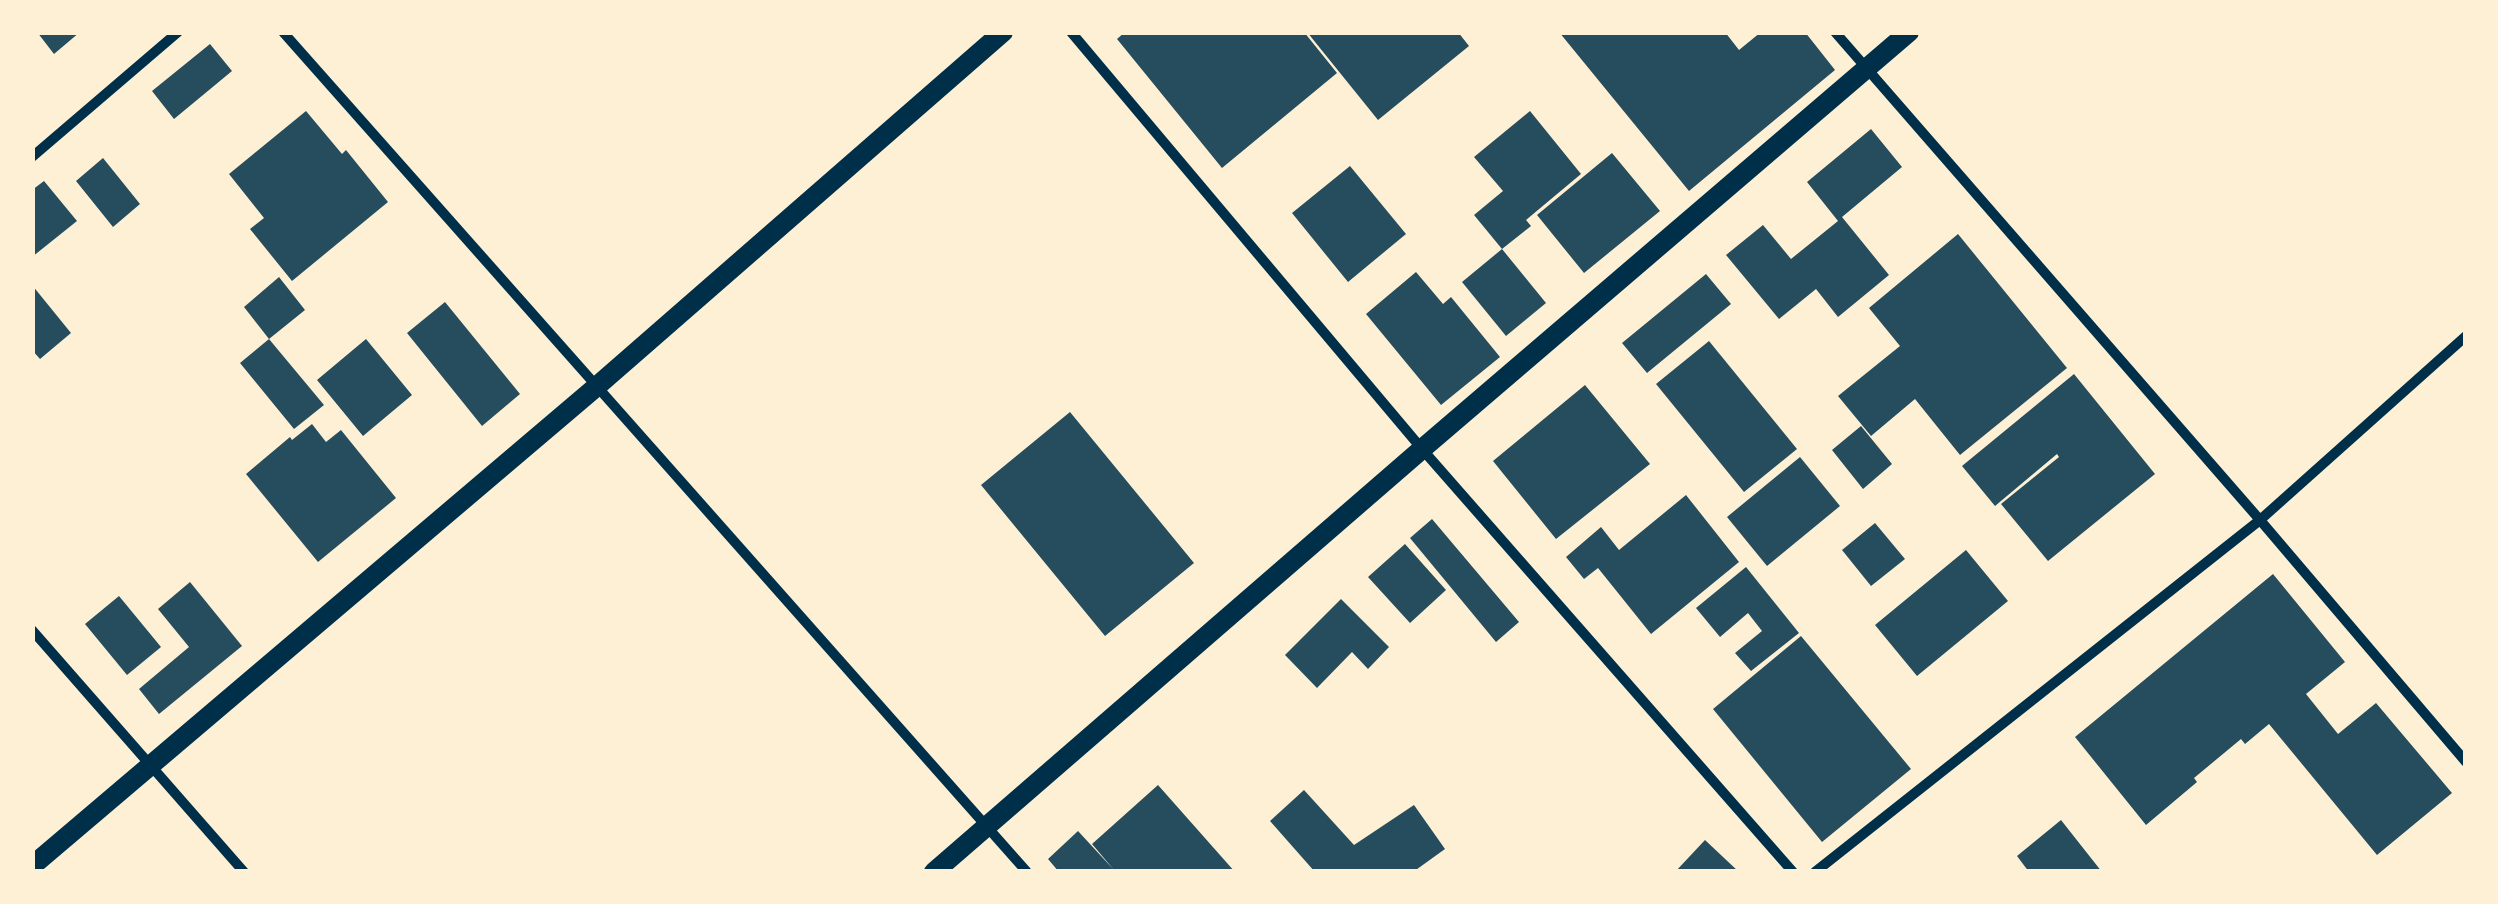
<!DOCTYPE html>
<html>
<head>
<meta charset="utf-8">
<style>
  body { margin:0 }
  #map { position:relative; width:2498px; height:904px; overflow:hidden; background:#fdf0d5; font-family:Jost,sans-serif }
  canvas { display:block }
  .frame { position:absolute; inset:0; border:35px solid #fdf0d5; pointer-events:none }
</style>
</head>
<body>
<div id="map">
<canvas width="2498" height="904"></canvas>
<div class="frame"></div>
</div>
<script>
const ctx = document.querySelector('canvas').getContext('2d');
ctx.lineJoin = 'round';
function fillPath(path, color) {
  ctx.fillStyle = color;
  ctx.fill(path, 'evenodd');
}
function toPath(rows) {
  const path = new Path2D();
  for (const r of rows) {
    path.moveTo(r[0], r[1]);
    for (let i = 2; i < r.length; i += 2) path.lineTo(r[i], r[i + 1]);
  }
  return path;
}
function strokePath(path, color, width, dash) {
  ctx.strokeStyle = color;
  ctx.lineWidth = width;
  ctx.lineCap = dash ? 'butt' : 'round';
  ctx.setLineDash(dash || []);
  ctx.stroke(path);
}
fillPath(toPath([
  [37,32,80,32,54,54],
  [1125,32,1304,32,1337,73,1222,168,1117,39],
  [1307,32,1458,32,1469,46,1378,120],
  [1559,32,1725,32,1739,50,1761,32,1805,32,1835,70,1689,191],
  [210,44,232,71,174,119,152,91],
  [306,111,342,154,346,150,388,202,292,281,250,229,264,218,229,174],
  [1530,111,1581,174,1526,220,1531,226,1502,249,1474,215,1503,191,1474,157],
  [1871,129,1902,167,1842,217,1889,275,1838,317,1816,289,1779,319,1726,255,1763,225,1791,259,1838,221,1807,182],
  [1612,153,1660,211,1584,273,1537,215],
  [103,158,140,204,113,227,76,181],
  [1350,166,1406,234,1348,282,1292,213],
  [44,181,77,221,32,257,32,190],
  [1958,234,2067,368,1960,455,1915,399,1871,436,1838,396,1900,346,1869,308],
  [1502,249,1546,303,1506,336,1462,282],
  [1416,272,1443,304,1451,297,1500,357,1441,405,1366,314],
  [1706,274,1731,304,1647,373,1622,343],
  [279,277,305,310,269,339,244,307],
  [32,285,71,333,40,359,32,350],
  [445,302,520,394,482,426,407,333],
  [269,339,324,405,294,429,240,363],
  [366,339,412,395,363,436,317,380],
  [1709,341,1797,449,1744,492,1656,384],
  [2074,374,2155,474,2048,561,2001,504,2059,457,2057,454,1995,506,1962,466],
  [1585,385,1650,464,1556,539,1493,461],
  [1070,412,1194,563,1105,636,981,485],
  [312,424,326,442,341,430,396,498,318,562,246,474,290,437,292,440],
  [1861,426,1892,464,1863,489,1832,450],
  [1800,457,1840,506,1767,566,1727,517],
  [1686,495,1739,562,1651,634,1598,568,1584,579,1566,557,1601,527,1619,550],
  [1432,519,1519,622,1496,642,1410,538],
  [1875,523,1905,559,1871,586,1842,550],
  [1405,544,1446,590,1410,623,1368,577],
  [1966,550,2008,601,1917,676,1875,625],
  [1746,567,1799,633,1751,671,1735,653,1762,631,1748,613,1720,637,1696,608],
  [2273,574,2345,662,2306,694,2338,734,2376,703,2452,793,2377,855,2269,724,2245,744,2241,739,2194,778,2197,782,2146,825,2075,737],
  [190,582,242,646,159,714,139,689,189,647,158,609],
  [119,596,161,647,127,675,85,624],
  [1341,599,1389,647,1368,669,1352,652,1317,688,1285,655],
  [1801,636,1911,769,1822,842,1713,709],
  [1158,785,1235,872,1059,872,1048,859,1078,831,1114,870,1092,844],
  [1304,790,1354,845,1414,805,1445,849,1413,872,1315,872,1270,821],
  [2061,820,2102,872,2029,872,2017,856],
  [1705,840,1739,872,1675,872]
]), '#264d5e');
strokePath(toPath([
  [283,32,1027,872],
  [1071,32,1422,449,1793,872],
  [1835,32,2260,520,2466,762],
  [32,157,178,32],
  [32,630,244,872],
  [1815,872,2260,520,2466,336]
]), '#003049', 10);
strokePath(toPath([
  [32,866,596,387,1003,32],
  [934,872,1422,449,1909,32]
]), '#003049', 20);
</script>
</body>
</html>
